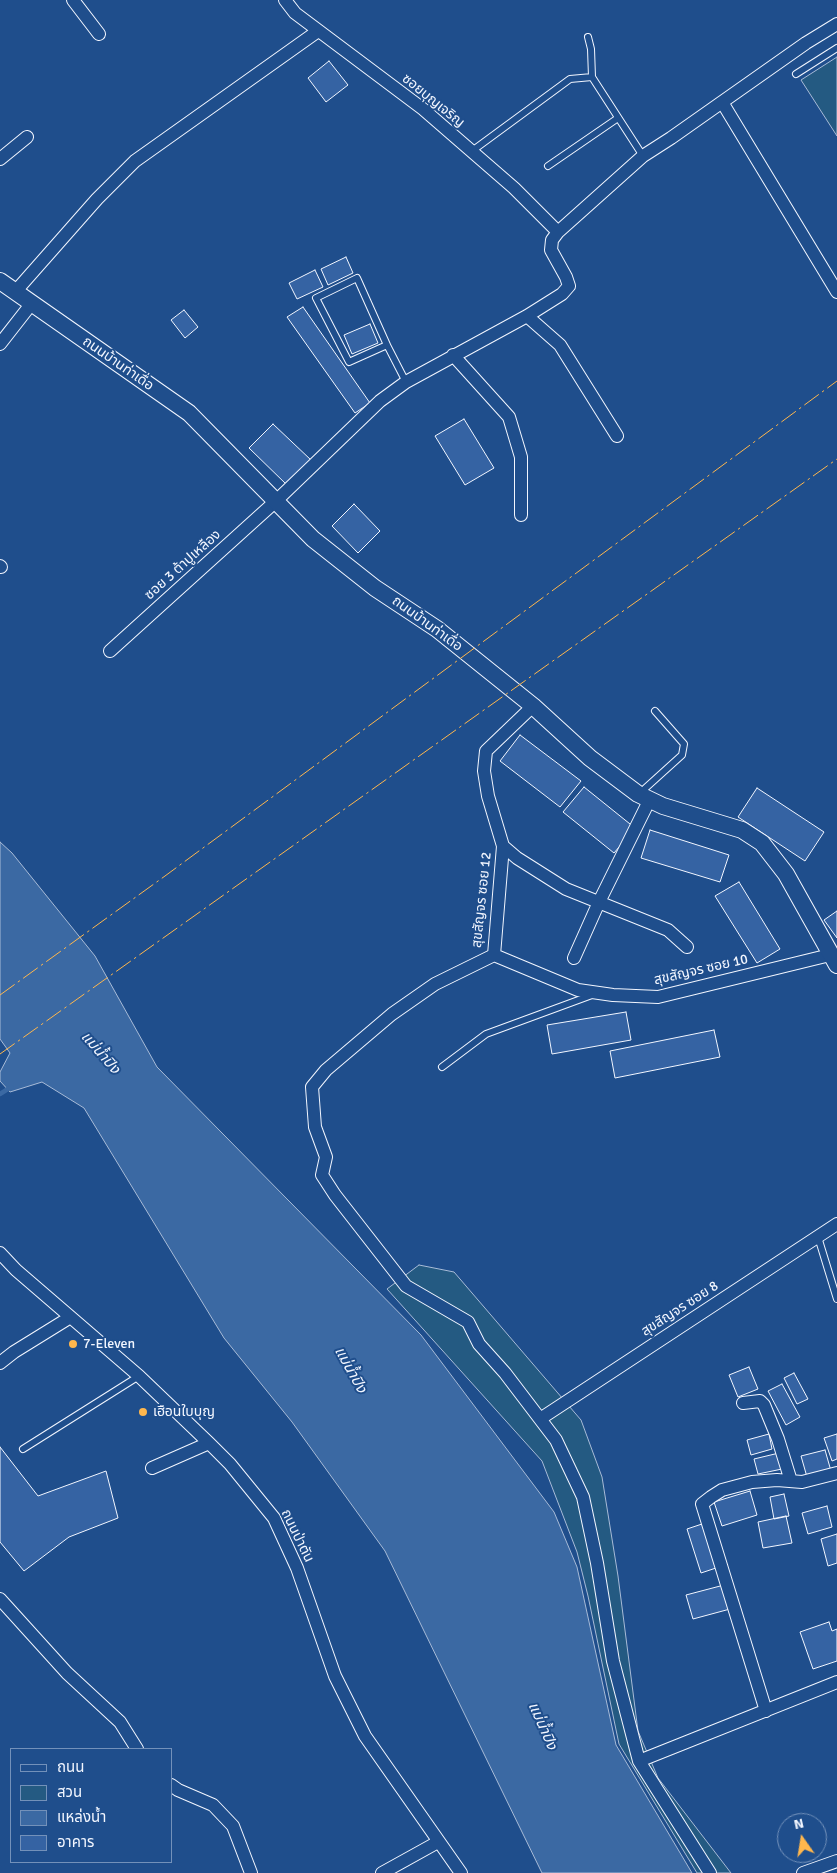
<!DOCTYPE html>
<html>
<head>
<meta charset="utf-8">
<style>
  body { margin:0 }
  #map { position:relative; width:837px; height:1873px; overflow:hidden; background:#1f4e8c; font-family:Signika,"Noto Sans Thai",sans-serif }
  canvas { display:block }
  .legend { position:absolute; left:10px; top:1748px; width:162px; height:115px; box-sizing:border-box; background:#1f4e8c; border:1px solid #7391ba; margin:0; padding:6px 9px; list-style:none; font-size:15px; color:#f2f6ff }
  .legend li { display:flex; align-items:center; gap:10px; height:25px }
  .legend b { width:25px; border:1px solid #7391ba }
  .north { position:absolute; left:777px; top:1813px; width:50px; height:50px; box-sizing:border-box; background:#1f4e8c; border:1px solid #7391ba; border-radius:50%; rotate:347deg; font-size:14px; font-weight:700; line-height:20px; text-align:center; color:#f2f6ff }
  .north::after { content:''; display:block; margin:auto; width:18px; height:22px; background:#ffb74d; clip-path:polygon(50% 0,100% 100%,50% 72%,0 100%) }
</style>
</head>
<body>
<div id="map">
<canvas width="837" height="1873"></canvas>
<ul class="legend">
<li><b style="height:6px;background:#1f4e8c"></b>ถนน</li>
<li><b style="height:14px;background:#245a82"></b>สวน</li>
<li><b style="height:14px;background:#3b69a3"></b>แหล่งน้ำ</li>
<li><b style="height:14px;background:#3563a3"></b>อาคาร</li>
</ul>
<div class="north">N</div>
</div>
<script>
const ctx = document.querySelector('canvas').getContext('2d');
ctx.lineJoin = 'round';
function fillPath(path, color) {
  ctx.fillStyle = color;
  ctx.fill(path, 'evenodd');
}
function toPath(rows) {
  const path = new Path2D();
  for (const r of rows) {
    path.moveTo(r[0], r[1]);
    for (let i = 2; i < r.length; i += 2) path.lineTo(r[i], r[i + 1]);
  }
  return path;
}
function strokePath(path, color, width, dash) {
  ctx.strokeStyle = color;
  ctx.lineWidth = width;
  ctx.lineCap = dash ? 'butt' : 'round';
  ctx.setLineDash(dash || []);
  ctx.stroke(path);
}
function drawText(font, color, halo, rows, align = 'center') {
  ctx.font = font + ' Signika,"Noto Sans Thai",sans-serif';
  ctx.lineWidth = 4;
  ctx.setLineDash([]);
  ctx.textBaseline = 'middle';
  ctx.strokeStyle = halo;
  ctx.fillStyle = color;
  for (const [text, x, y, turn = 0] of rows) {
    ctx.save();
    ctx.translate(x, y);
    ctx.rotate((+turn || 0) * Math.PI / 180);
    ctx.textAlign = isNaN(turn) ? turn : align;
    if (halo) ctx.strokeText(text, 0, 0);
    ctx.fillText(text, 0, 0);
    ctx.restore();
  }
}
const green = toPath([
  [837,57,837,136,801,80,837,57],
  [419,1265,454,1272,581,1420,602,1477,618,1576,638,1731,658,1778,731,1873,697,1873,619,1744,588,1596,577,1552,542,1461,387,1289,419,1265]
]);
fillPath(green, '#245a82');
strokePath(green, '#a8bbd7', 1);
const water = toPath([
  [0,842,12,853,95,956,157,1067,421,1335,554,1512,577,1567,616,1745,692,1873,542,1873,385,1551,292,1422,224,1338,84,1108,42,1082,10,1092,0,1081,0,1072,10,1053,0,1039,0,842]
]);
fillPath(water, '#3b69a3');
strokePath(water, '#a8bbd7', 1);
strokePath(toPath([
  [0,1094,11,1087]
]), '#3b69a3', 4.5);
const building = toPath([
  [329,61,348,85,326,102,308,78,329,61],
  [346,257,353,273,328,285,321,269,346,257],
  [315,270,323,287,297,299,289,283,315,270],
  [303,307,370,403,355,413,287,317,303,307],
  [184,310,198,327,185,338,171,320,184,310],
  [370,324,378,343,352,354,344,335,370,324],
  [464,419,494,468,465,485,435,436,464,419],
  [273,424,311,460,287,485,249,448,273,424],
  [354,504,380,531,358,553,332,526,354,504],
  [520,735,581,781,560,807,500,761,520,735],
  [584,787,635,828,614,853,563,812,584,787],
  [757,788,824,832,805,861,738,817,757,788],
  [650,830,729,855,720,882,641,858,650,830],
  [739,882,780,949,757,963,715,896,739,882],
  [837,911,837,938,824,920,837,911],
  [626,1012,631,1040,552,1054,547,1025,626,1012],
  [714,1030,720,1057,615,1078,610,1051,714,1030],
  [749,1367,758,1389,738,1397,729,1375,749,1367],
  [794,1373,808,1399,797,1404,784,1378,794,1373],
  [782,1384,800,1417,786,1425,768,1391,782,1384],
  [769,1434,772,1449,751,1455,747,1440,769,1434],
  [837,1434,837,1459,832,1461,824,1438,837,1434],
  [0,1447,38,1496,106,1471,118,1518,69,1537,24,1571,0,1542,0,1447],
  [825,1450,831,1471,807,1477,801,1456,825,1450],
  [779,1453,782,1469,758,1474,754,1459,779,1453],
  [750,1491,757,1515,722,1526,714,1502,750,1491],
  [784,1494,789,1516,774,1519,770,1497,784,1494],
  [827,1506,832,1527,808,1534,802,1513,827,1506],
  [786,1516,792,1543,763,1548,758,1522,786,1516],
  [702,1524,716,1568,701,1573,687,1529,702,1524],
  [837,1534,837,1563,828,1566,821,1539,837,1534],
  [724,1585,730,1609,693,1619,686,1595,724,1585],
  [829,1622,832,1631,837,1629,837,1661,813,1669,800,1632,829,1622]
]);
fillPath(building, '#3563a3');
strokePath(building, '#f2f6ff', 1);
const service = toPath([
  [588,37,591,49,592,77,643,156],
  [796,74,837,48],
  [472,151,570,79,592,77],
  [548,166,618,118],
  [387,345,349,362,316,298,357,278,387,345,406,382],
  [640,793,682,755,684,744,655,711],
  [442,1067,486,1034,592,995],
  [818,1237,837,1299],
  [23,1449,139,1376]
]);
const minor = toPath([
  [73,0,99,34],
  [285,0,295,13,423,109,514,188,558,232],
  [722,102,837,292],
  [0,159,27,137],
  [15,292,97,199,135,161,318,31],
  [527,316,560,345,617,436],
  [0,344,32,303],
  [453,355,509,417,521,457,521,515],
  [0,566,1,567],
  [110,651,276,501,380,401,406,382,527,316,562,294,569,286,566,277,551,250,552,240,558,232,643,156,671,138,806,43,837,24],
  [533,706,486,751,484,771,488,796,503,846,494,955,435,984,392,1014,326,1070,312,1087,315,1127,326,1157,322,1175,335,1195,406,1286,468,1322,479,1344,505,1373,556,1440,583,1497,597,1563,613,1661,639,1761,710,1873],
  [503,846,517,858,566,889,668,930,687,947],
  [494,955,578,990,613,995,658,997,830,955],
  [574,958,599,902,649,801],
  [0,1253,16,1270,139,1376,209,1443,230,1464,274,1518,297,1568,335,1676,365,1736,461,1873],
  [0,1363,14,1352,69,1318],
  [743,1403,760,1401,764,1405,778,1439,791,1481],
  [540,1419,837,1224],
  [152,1468,209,1443],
  [0,1599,67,1673,120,1722,137,1749],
  [766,1711,702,1504,711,1497,722,1490,752,1482,777,1480,802,1482,837,1473],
  [639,1761,837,1682],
  [171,1785,178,1790,213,1805,233,1826,251,1873],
  [382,1873,438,1842],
  [803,1873,837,1861]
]);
const tertiary = toPath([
  [0,281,189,413,313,539,375,588,437,629,533,706,590,758,638,794,663,806,742,830,762,843,786,874,837,965]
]);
strokePath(service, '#f2f6ff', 8);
strokePath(minor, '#f2f6ff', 14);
strokePath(tertiary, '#f2f6ff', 18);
strokePath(service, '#1f4e8c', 6);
strokePath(minor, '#1f4e8c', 12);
strokePath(tertiary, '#1f4e8c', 16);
strokePath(toPath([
  [0,995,165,876,837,381],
  [0,1054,837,459]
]), '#ffb74d', 1, [18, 4, 2.5, 4]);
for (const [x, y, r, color] of [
  [73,1344,5,"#ffb74d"],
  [143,1412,5,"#ffb74d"]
]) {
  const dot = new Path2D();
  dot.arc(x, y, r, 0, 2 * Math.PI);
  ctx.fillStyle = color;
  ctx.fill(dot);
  strokePath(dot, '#1f4e8c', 2);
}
drawText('14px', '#f2f6ff', '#1f4e8c', [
  ["ซอยบุญเจริญ",433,101,39],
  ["ถนนบ้านท่าเดื่อ",118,364,35],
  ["ซอย 3 ต้าปูเหลือง",183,565,-42],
  ["ถนนบ้านท่าเดื่อ",427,624,36],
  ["สุขสัญจร ซอย 12",482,900,-84],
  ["สุขสัญจร ซอย 10",701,970,-13],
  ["สุขสัญจร ซอย 8",680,1309,-33],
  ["ถนนป่าตัน",297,1536,64]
]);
drawText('14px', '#f2f6ff', '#1f4e8c', [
  ["7-Eleven",83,1344],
  ["เฮือนใบบุญ",153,1412]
], 'left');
drawText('italic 15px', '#f2f6ff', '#1f4e8c', [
  ["แม่น้ำปิง",100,1053,49],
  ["แม่น้ำปิง",350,1370,61],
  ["แม่น้ำปิง",542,1726,66]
]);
</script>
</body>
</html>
